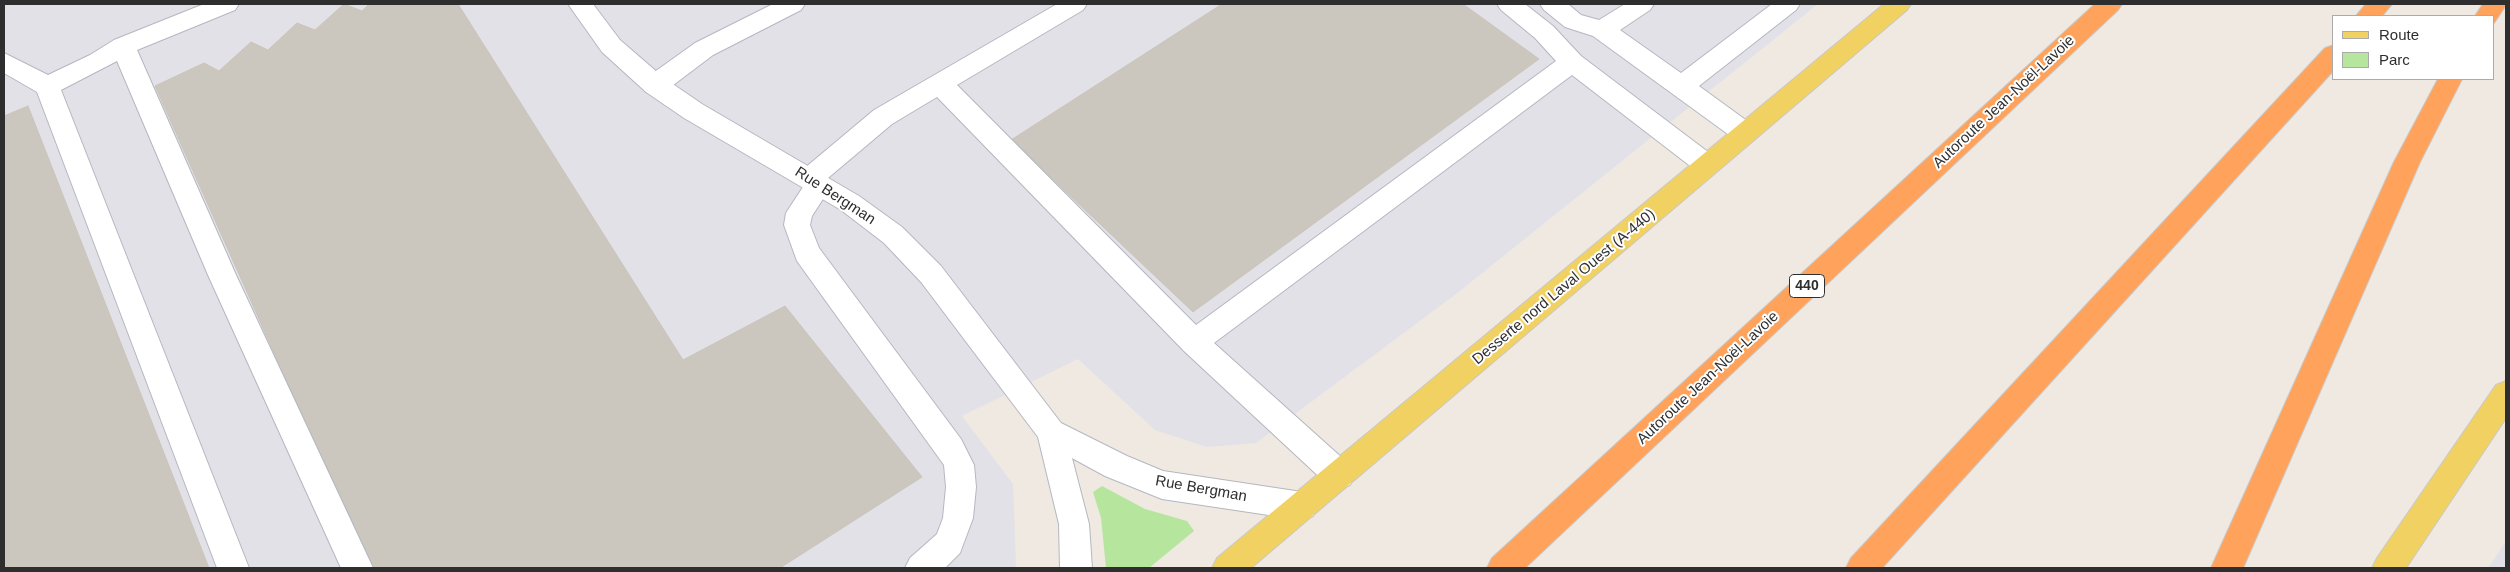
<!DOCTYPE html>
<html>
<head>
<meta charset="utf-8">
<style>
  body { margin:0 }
  #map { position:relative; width:2510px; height:572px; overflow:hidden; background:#efe9e1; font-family:Arial,sans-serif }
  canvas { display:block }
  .frame { position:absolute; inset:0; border:5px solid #2e2e2e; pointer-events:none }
  .legend { position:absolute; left:2332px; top:15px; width:162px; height:65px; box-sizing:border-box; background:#fff; border:1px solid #ababab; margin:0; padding:6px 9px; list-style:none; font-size:15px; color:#2e2e2e }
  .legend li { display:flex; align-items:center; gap:10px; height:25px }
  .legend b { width:25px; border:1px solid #ababab }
</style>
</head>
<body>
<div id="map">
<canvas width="2510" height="572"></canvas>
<div class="frame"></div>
<ul class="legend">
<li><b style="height:6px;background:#f2d163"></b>Route</li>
<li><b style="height:14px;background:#b6e59e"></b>Parc</li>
</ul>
</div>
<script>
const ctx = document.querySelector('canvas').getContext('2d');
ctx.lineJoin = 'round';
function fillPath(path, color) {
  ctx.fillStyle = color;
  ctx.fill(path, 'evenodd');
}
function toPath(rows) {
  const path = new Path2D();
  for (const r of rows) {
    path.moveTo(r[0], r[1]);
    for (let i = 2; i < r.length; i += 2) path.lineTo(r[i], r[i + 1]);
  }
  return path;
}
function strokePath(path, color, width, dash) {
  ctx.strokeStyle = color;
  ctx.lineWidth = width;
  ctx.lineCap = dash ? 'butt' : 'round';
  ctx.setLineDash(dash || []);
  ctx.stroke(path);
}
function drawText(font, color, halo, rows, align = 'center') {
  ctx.font = font + ' Arial,sans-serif';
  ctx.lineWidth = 4;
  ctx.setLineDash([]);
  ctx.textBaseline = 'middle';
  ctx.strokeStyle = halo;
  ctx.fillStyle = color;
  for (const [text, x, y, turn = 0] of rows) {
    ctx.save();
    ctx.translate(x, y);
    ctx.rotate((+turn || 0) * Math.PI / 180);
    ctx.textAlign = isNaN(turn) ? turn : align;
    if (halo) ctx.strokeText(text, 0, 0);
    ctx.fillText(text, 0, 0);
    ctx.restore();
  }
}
fillPath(toPath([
  [4,4,1818,4,1456,294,1256,443,1207,447,1155,430,1078,359,962,416,1013,484,1016,568,4,568],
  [2506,541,2506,568,2488,568]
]), '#e3e1e8');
fillPath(toPath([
  [1102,486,1145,509,1187,521,1194,531,1149,568,1106,568,1101,518,1093,492]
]), '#b6e59e');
const building = toPath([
  [344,4,362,11,369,4,458,4,683,360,785,306,922,477,780,568,370,568,155,86,204,63,219,71,251,42,268,50,297,23,315,30,344,4],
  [1222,4,1463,4,1539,59,1193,312,1011,140,1222,4],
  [28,106,209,568,4,568,4,116,28,106]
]);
fillPath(building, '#cbc7bf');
strokePath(building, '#cbc5ba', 1);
const service = toPath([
  [204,4,239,4,235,10,137,50,236,275,373,568,341,568,208,275,117,61,61,90,249,568,217,568,37,92,4,73,4,53,48,75,90,55,114,40,204,4],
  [773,4,805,4,801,10,713,55,664,92,655,94,646,92,643,85,646,78,695,43,773,4],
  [1057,4,1087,4,1083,10,957,85,1196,325,1556,61,1535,38,1501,10,1497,4,1525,4,1553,26,1581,56,1716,158,1720,165,1716,172,1707,175,1698,172,1572,75,1214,343,1350,465,1354,475,1350,485,1339,489,1328,485,1184,351,937,97,892,124,828,178,832,185,812,216,810,225,819,248,961,439,974,465,976,487,973,518,960,553,945,568,905,568,910,558,937,534,943,518,946,487,944,465,797,261,784,225,786,213,803,187,796,179,800,172,874,110,1057,4],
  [1540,4,1568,4,1581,15,1599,20,1625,4,1654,4,1650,10,1620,30,1681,73,1772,4,1800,4,1796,10,1699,86,1754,126,1758,133,1754,140,1745,143,1736,140,1593,36,1565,27,1544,10,1540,4]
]);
const minor = toPath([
  [568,4,593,4,620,40,664,78,702,104,859,196,902,227,941,266,1061,423,1127,456,1163,471,1302,492,1313,496,1317,506,1313,516,1302,520,1162,499,1105,476,1072,458,1089,524,1092,568,1060,568,1059,524,1038,437,921,282,884,243,841,210,684,118,646,92,602,52,568,4]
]);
const primary = toPath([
  [1884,4,1911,4,1907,10,1251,568,1212,568,1217,558,1884,4],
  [2506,381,2506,418,2406,568,2372,568,2377,558,2496,385,2506,381]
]);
const motorway = toPath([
  [2095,4,2122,4,2118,10,1525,568,1487,568,1492,558,2095,4],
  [2366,4,2392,4,2382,16,2356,16,2366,4],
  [2483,4,2506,4,2506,5,2494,23,2494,16,2475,16,2483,4],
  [2334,45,2334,70,1882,568,1846,568,1851,558,2325,48,2334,45],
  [2438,79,2462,79,2420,162,2243,568,2211,568,2394,162,2438,79]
]);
strokePath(service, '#b4b7c1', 2);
strokePath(minor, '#b4b7c1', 2);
strokePath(primary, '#c9c9c9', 2);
strokePath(motorway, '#c9c9c9', 2);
fillPath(service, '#fff');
fillPath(minor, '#fff');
fillPath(primary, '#f2d163');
fillPath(motorway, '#ffa35c');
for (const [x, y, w] of [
  [1807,286,35]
]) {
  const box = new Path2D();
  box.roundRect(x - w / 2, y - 11.5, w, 23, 4);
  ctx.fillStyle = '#fff';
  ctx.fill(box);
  strokePath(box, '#2e2e2e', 1);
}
drawText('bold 14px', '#2e2e2e', null, [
  ["440",1807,286]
]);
drawText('15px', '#2e2e2e', '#fff', [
  ["Autoroute Jean-Noël-Lavoie",2004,102,-43],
  ["Rue Bergman",835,196,33],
  ["Desserte nord Laval Ouest (A-440)",1564,287,-40],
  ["Autoroute Jean-Noël-Lavoie",1708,378,-43],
  ["Rue Bergman",1201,489,10]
]);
</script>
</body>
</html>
